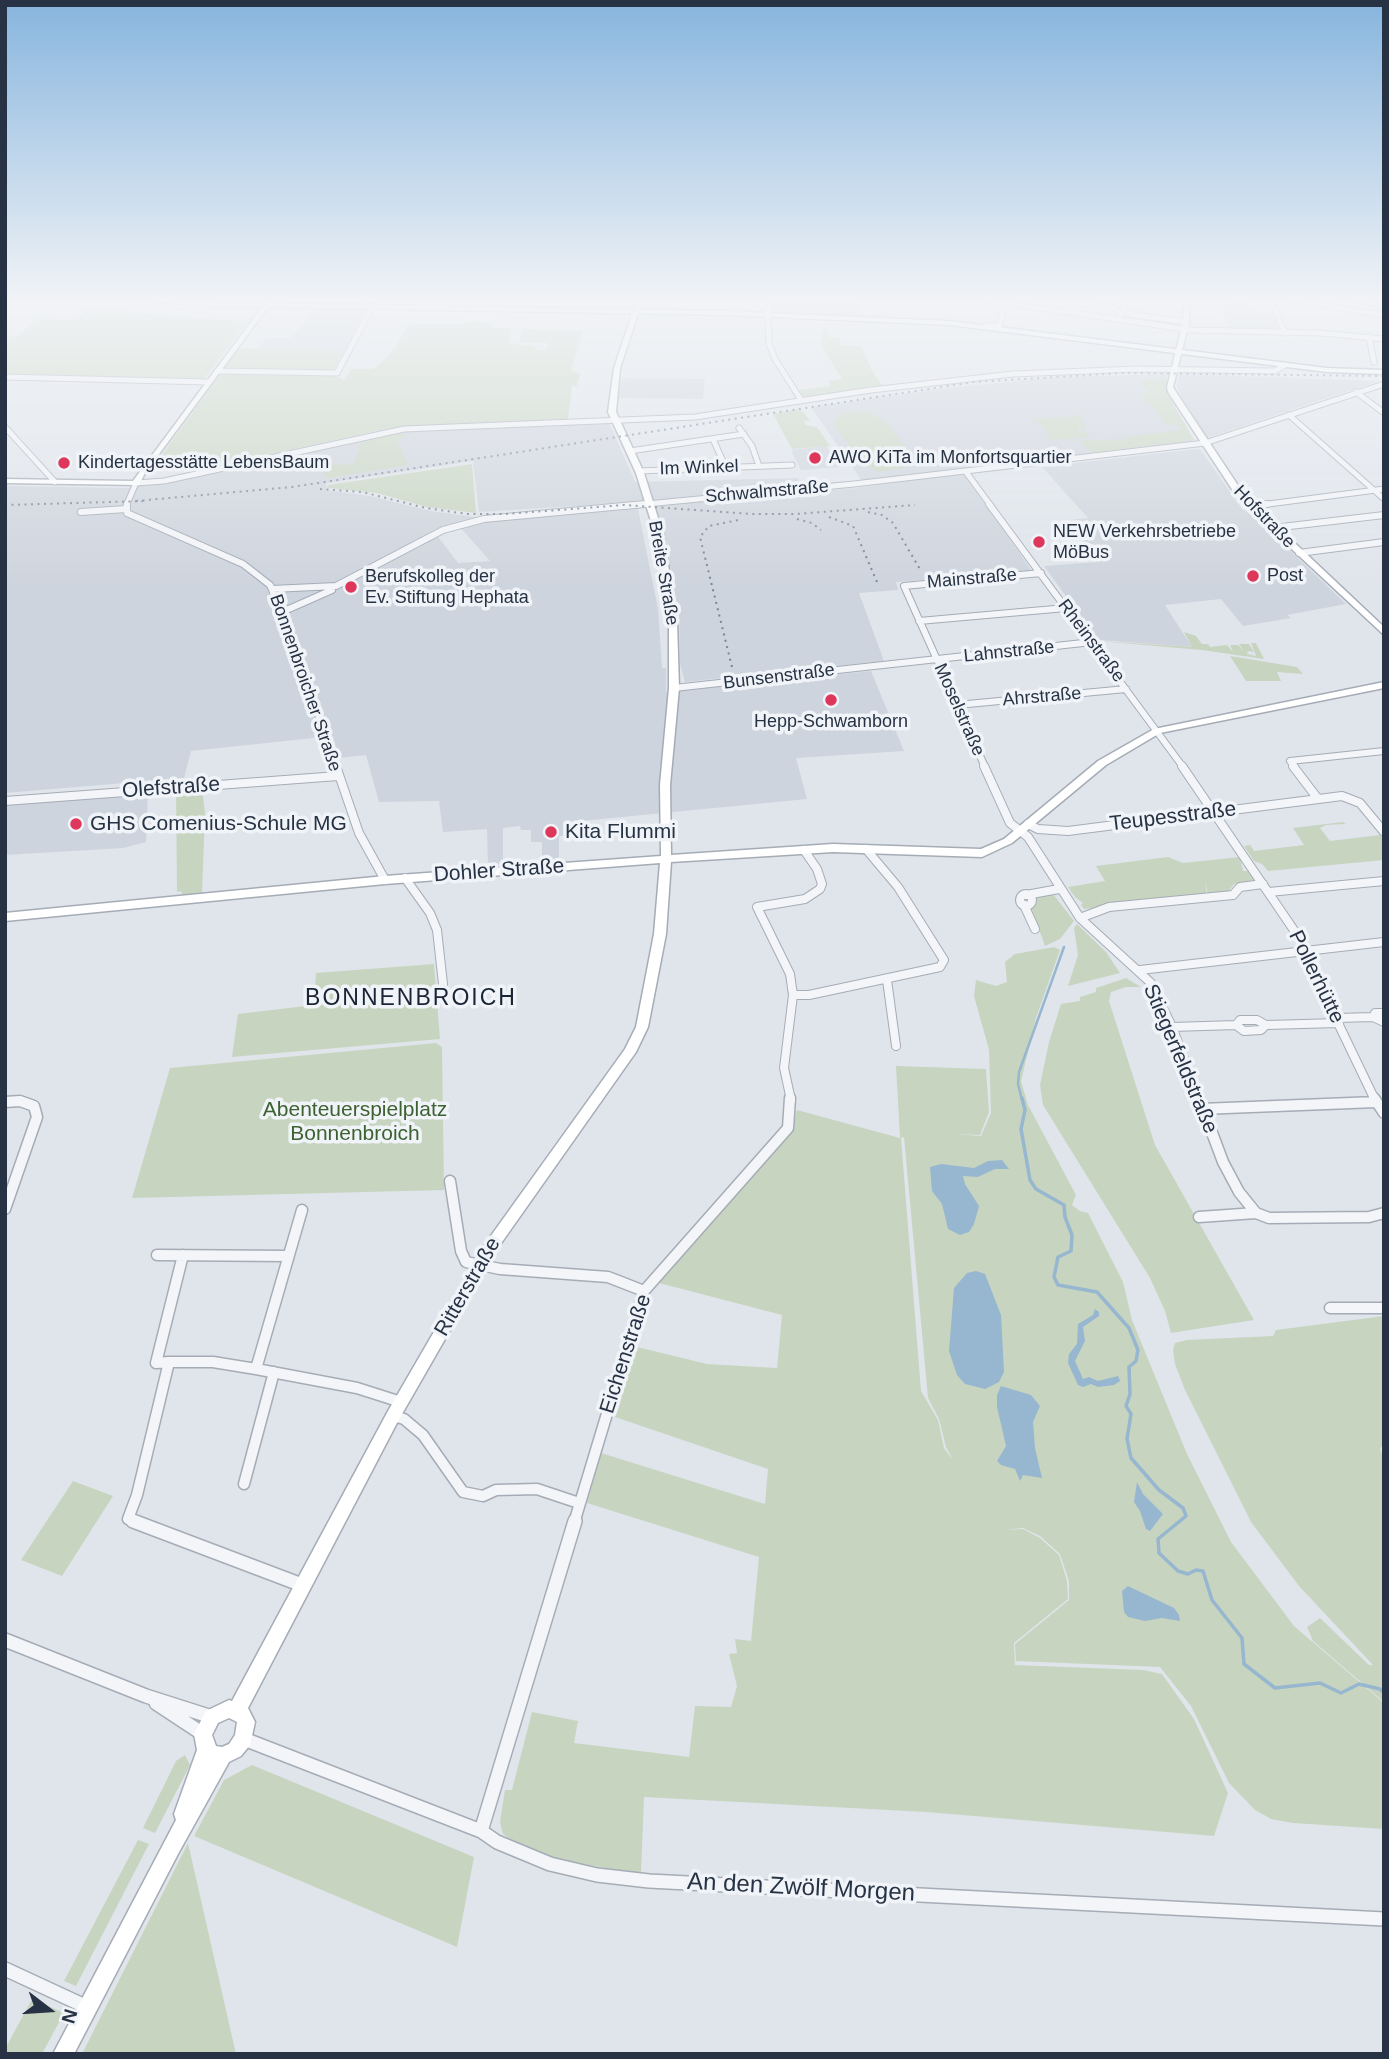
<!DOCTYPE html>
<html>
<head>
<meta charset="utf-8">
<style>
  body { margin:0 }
  #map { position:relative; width:1389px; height:2059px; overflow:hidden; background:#e0e5eb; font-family:Arial,sans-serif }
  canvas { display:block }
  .frame { position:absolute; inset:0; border:7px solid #273344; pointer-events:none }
  .north { position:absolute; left:14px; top:1975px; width:70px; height:70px; -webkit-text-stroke:5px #f0f4f8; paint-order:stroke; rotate:107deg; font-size:19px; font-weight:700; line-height:28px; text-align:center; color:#273344 }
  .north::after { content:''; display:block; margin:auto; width:24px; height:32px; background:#273344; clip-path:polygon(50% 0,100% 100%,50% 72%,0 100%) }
</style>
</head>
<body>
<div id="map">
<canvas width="1389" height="2059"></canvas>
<div class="frame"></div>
<div class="north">N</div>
</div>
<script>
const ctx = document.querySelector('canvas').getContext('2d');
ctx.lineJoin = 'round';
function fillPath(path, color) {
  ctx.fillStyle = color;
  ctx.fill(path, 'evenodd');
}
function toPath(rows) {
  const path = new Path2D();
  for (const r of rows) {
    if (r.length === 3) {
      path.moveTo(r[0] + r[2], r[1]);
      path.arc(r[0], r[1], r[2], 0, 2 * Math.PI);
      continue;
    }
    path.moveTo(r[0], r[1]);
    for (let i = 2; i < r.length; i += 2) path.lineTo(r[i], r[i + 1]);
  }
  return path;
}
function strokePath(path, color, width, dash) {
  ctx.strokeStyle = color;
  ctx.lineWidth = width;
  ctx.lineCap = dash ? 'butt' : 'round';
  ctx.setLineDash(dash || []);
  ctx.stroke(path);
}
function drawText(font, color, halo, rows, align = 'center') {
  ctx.font = font + ' Arial,sans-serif';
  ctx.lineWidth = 7;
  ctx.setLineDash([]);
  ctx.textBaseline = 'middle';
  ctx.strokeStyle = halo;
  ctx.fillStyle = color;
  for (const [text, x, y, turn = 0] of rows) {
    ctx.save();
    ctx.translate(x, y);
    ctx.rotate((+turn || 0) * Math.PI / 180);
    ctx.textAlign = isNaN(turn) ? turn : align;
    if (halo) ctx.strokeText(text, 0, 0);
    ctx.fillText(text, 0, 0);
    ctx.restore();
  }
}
fillPath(toPath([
  [769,299,861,299,858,315,771,311,767,310],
  [1227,299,1246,301,1251,313,1273,314,1280,331,1229,330,1220,305,1229,304],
  [317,308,367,309,344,351,258,349,266,338,291,338],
  [1167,374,1167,392,1194,441,862,481,811,407,937,389,1057,377],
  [1179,374,1379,381,1207,438,1181,396,1177,387],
  [622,378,705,379,703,399,618,398],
  [609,422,635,482,798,478,801,486,642,502,479,512,473,461,327,483,326,490,370,496,431,511,476,517,433,530,458,563,490,561,459,526,493,519,638,509,658,609,662,668,666,668,666,692,871,671,904,751,796,758,807,799,571,822,570,835,559,836,559,861,542,862,542,842,531,842,531,830,521,830,520,826,503,828,503,865,488,866,487,829,443,832,439,801,379,802,366,755,339,758,333,736,191,751,184,778,5,793,5,486,128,488,174,481,406,431],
  [826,446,840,467,801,470,791,450],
  [1195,449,1201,450,1242,509,1251,513,1346,604,1287,615,1291,618,1243,626,1221,599,1165,605,1192,647,1098,640,1044,566,1097,562,1069,520,1088,518,1042,467],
  [963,473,1032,571,896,582,898,590,859,593,884,661,685,682,680,664,679,613,655,505,856,488],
  [148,793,146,842,123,848,5,855,5,805]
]), '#ced4dd');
fillPath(toPath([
  [90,309,215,319,248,321,204,379,5,374,5,348,9,340,6,339,9,336,16,337,38,318,75,320],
  [470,321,492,323,491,328,512,328,509,344,535,346,536,350,542,350,547,349,548,343,519,342,523,329,583,331,571,370,580,374,577,386,572,386,568,419,390,428,193,471,151,470,239,348,344,351,332,375,345,380,351,369,372,369,379,365,397,345,409,324,462,324],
  [822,329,828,329,827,337,840,338,841,346,862,346,872,371,883,386,804,397,799,390,831,386,828,381,842,379,822,347],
  [1166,378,1166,392,1194,440,1093,453,1079,441,1126,439,1125,437,1181,430,1178,425,1166,424,1154,408,1139,395,1150,393,1138,381],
  [800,409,810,420,803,421,806,425,817,427,830,446,792,449,773,414],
  [851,412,867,412,884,420,910,453,906,455,911,455,914,459,912,466,879,472,861,463,833,423,838,416],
  [1079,415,1086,426,1086,429,1081,429,1080,421,1078,432,1085,431,1090,437,1071,439,1077,433,1068,439,1051,440,1045,436,1049,434,1037,421,1030,420,1066,416,1062,419,1069,419,1069,416],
  [403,432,405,436,397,440,408,465,327,478,315,463,353,465,363,438],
  [472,464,476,513,427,507,377,493,327,488,328,485],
  [1184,632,1196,636,1202,644,1208,644,1210,647,1227,645,1233,652,1230,645,1238,645,1244,651,1239,644,1249,644,1254,652,1248,651,1247,654,1256,656,1251,643,1256,643,1264,659,1202,650,1098,641,1192,647],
  [1230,656,1297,667,1303,674,1277,672,1281,681,1246,681],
  [202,789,205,813,202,893,182,895,181,891,177,892,176,791],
  [1343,822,1346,824,1326,825,1320,828,1330,841,1380,835,1384,840,1384,860,1268,871,1262,864,1254,861,1244,846,1250,845,1254,851,1304,845,1293,828],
  [1168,857,1183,863,1240,857,1243,871,1250,871,1255,880,1234,884,1227,893,1208,895,1205,881,1207,896,1084,909,1081,905,1083,903,1075,897,1068,887,1105,881,1096,866],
  [1053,894,1074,921,1060,939,1045,946,1031,907,1037,903,1037,896],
  [1077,924,1106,952,1120,973,1068,986,1078,955,1074,928],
  [1054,947,1060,950,1036,1018,1021,1081,1028,1105,1076,1195,1072,1205,1080,1211,1088,1213,1123,1282,1132,1320,1187,1454,1231,1542,1294,1626,1384,1703,1384,1829,1293,1823,1271,1819,1255,1810,1229,1783,1191,1706,1160,1667,1016,1661,1015,1644,1069,1600,1069,1581,1060,1554,1040,1536,1023,1528,1003,1530,1023,1529,1040,1538,1059,1555,1067,1581,1068,1599,1014,1643,1015,1665,1143,1670,1162,1674,1194,1719,1228,1793,1214,1836,926,1812,644,1797,641,1874,570,1862,539,1854,516,1843,503,1834,500,1822,505,1790,512,1790,532,1712,578,1721,574,1743,689,1757,695,1706,731,1707,737,1686,729,1654,737,1653,735,1639,751,1641,759,1557,587,1503,601,1453,765,1504,768,1469,612,1416,633,1346,707,1364,777,1368,782,1315,659,1283,790,1134,797,1110,900,1138,896,1066,986,1069,989,1112,980,1135,954,1134,981,1136,991,1113,989,1050,974,996,976,980,996,986,1007,982,1005,962,1015,954],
  [904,1137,928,1398,939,1419,946,1447,953,1460,944,1448,938,1420,921,1391,901,1138],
  [434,964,440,1039,232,1057,238,1014,314,1005,316,973],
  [1126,978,1141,987,1126,987,1111,992,1109,1001,1155,1145,1254,1320,1171,1333,1165,1311,1150,1278,1043,1105,1040,1085,1049,1042,1061,1004,1080,1001,1080,997,1096,992,1096,988],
  [436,1043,442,1047,444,1190,132,1198,170,1068],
  [1384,1316,1384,1443,1380,1449,1384,1458,1384,1702,1313,1641,1307,1627,1320,1618,1369,1665,1373,1665,1299,1586,1251,1522,1185,1390,1175,1364,1173,1350,1175,1343,1187,1340,1273,1336,1276,1330],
  [73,1481,113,1496,62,1576,21,1560],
  [185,1755,190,1765,155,1833,143,1828,176,1761],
  [252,1765,474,1857,457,1947,194,1836,224,1780],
  [138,1840,149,1844,76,1986,64,1981],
  [188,1843,236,2054,82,2054],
  [32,1999,64,2013,42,2054,5,2054,5,2049]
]), '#c7d5c0');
fillPath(toPath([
  [1002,1160,1009,1169,995,1169,978,1177,963,1176,965,1184,979,1206,974,1224,969,1232,960,1235,948,1229,942,1204,932,1191,930,1167,941,1164,974,1168,988,1161],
  [976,1271,985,1274,1001,1315,1004,1372,999,1382,985,1389,965,1384,957,1375,949,1351,954,1288,967,1273],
  [1095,1309,1099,1312,1099,1316,1083,1327,1085,1341,1075,1361,1083,1379,1089,1377,1098,1381,1118,1376,1120,1381,1114,1385,1098,1387,1091,1384,1083,1387,1078,1385,1068,1363,1069,1354,1077,1344,1078,1324,1093,1315],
  [1001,1386,1031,1395,1040,1406,1033,1422,1035,1448,1042,1478,1023,1475,1020,1481,1015,1469,1001,1465,997,1461,1006,1446,997,1407,997,1395],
  [1137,1482,1143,1494,1163,1514,1150,1531,1146,1529,1140,1511,1134,1502],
  [1128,1586,1174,1608,1179,1615,1180,1621,1162,1618,1145,1621,1128,1617,1124,1612,1122,1591]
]), '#97b6cf');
strokePath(toPath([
  [1022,1100,1018,1084,1019,1072,1064,947]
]), '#97b6cf', 2.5);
strokePath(toPath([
  [1022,1098,1025,1110,1021,1129,1030,1180,1036,1189,1064,1205,1065,1217,1072,1235,1071,1251,1058,1257,1054,1277,1058,1285,1097,1292,1129,1328,1138,1350,1136,1361,1129,1367,1130,1394,1126,1406,1131,1414,1127,1439,1131,1458,1159,1490,1183,1508,1186,1516,1158,1539,1159,1553,1178,1571,1188,1574,1196,1570,1203,1571,1212,1600,1242,1638,1244,1664,1275,1688,1320,1683,1341,1693,1359,1684,1380,1689,1384,1693]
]), '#97b6cf', 3.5);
const streetFar4 = toPath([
  [771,299,768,311,769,344,775,359,801,400],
  [978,299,1191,330,1321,333,1384,339],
  [1110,299,1126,301],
  [1271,299,1285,333],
  [1288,299,1384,315],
  [1354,299,1384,305],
  [1055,305,1075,302,1109,306,1128,314,1186,322],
  [420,306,425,299],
  [1120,315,1126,301,1133,299],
  [986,326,999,326,1003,312,1000,309,1006,299],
  [1369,337,1374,362],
  [217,371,337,373,372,307],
  [5,377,208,382],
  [1356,392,1384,413],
  [1289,415,1384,499],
  [5,427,55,482],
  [739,428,752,446,759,466],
  [713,439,725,466],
  [630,451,744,434],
  [639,471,792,465],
  [966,472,991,506],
  [126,506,136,483,164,481,404,429,695,417,871,390,1013,374,1136,369,1275,371,1285,365],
  [626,506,854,484,1205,443,1384,384],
  [1253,506,1384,489]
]);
const streetFar3 = toPath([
  [127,504,127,513,243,564,270,585,291,635,336,767],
  [989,504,1183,767],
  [1249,506,1267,504],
  [81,512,126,509],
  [1273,528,1384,515],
  [1299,553,1384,542],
  [272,589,336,586,443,530,484,519,645,504],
  [282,612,332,590],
  [919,621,1066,608],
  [674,688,1092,642],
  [957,705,1126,689],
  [985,767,904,586,1041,573],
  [1295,767,1290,761,1384,751]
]);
const streetFar2 = toPath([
  [336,766,359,833,385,880],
  [984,766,1010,823,1028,837,1080,918,1151,983,1172,1027,1200,1100],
  [1182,766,1302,942,1313,971,1375,1100],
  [1293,766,1318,799],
  [5,801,338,776],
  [1028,824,1038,829,1068,831,1342,796,1360,803,1384,832],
  [405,878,430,913,437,930,443,984],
  [1269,892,1384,881],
  [1026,900,6],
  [1026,895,1059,889],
  [1024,905,1035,929],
  [1080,918,1109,907,1233,895,1240,887,1263,884],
  [1140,970,1384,942],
  [887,980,896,1046],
  [793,995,809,995,940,967,944,960,898,887,866,849],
  [1373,1017,1384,1022],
  [1337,1018,1373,1017,1375,1013,1384,1013],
  [1236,1025,1244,1031,1261,1030,1266,1025,1339,1023],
  [1172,1027,1236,1025,1240,1020,1257,1020,1266,1025],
  [791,1100,784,1068,793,995,790,974,757,907,805,899,820,889,822,884,817,869,804,850]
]);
const streetFar1 = toPath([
  [1199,1098,1223,1162,1239,1192,1256,1213,1269,1218,1369,1217,1384,1213],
  [1374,1098,1384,1113],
  [5,1102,20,1101,34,1106,37,1117,5,1209],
  [1201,1109,1376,1102],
  [450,1181,461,1251,466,1262,500,1269,608,1277,644,1291],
  [1199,1217,1256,1213],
  [157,1255,288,1256],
  [1330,1308,1384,1308],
  [169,1362,156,1363,183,1255],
  [256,1369,302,1210],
  [393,1416,404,1419,423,1435,463,1492,483,1496,496,1490,537,1489,579,1503],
  [244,1484,274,1372],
  [138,1523,128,1519,137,1495,169,1362,213,1362,256,1369,357,1388,401,1402],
  [574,1523,644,1291,788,1128,790,1098]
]);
const street = toPath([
  [133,1521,302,1585],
  [5,1640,146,1696,212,1717],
  [156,1703,203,1734],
  [244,1739,481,1831,497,1842,550,1864,597,1875,649,1881,1384,1919],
  [481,1831,575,1521],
  [5,1969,87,2007]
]);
const secondary = toPath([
  [268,299,274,299,145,473,139,485,5,483,5,479,133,481,268,299],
  [637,299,643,299,620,368,616,412,644,473,663,534,677,620,679,688,670,785,671,855,833,844,981,849,1004,839,1098,761,1154,729,1384,682,1384,688,1160,733,1106,765,1012,843,982,857,833,852,671,862,666,934,648,1027,636,1052,495,1252,398,1421,248,1708,255,1722,250,1745,241,1756,229,1762,178,1854,74,2054,53,2054,176,1820,174,1814,197,1750,194,1734,206,1711,229,1700,232,1701,388,1411,485,1244,625,1049,636,1027,654,934,660,863,385,884,5,921,5,913,385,876,661,856,660,785,669,688,669,620,655,534,636,473,608,412,614,368,637,299],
  [229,1718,237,1722,235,1735,229,1744,222,1747,216,1746,212,1735,218,1723,229,1718],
  [1184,299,1190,299,1189,322,1173,387,1176,392,1245,496,1384,627,1384,635,1239,500,1168,392,1167,387,1183,322,1184,299]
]);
const primary = toPath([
  [145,299,208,302,726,311,950,321,1327,368,1384,370,1384,374,1327,372,950,325,726,315,208,306,148,301,145,299]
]);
strokePath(streetFar4, '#a5acb6', 7);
strokePath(streetFar3, '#a5acb6', 8);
strokePath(streetFar2, '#a5acb6', 10);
strokePath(streetFar1, '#a5acb6', 13);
strokePath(street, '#a5acb6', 16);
strokePath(secondary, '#a5acb6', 3);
strokePath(primary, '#9eaab8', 3);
strokePath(streetFar4, '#f3f5f8', 5);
strokePath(streetFar3, '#f3f5f8', 6);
strokePath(streetFar2, '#f3f5f8', 8);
strokePath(streetFar1, '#f3f5f8', 10);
strokePath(street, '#f3f5f8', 13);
fillPath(secondary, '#fff');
fillPath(primary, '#fff');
strokePath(toPath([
  [1335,299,1384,309],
  [320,489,362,492,426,508,467,514,506,514,624,505,752,514,795,514,915,505],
  [136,501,292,487,974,382,1122,373,1384,376],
  [5,505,146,501],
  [868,512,882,515,893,523,921,571],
  [829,517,853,526,877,582],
  [797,519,812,523,821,530],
  [732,667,700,537,709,526,738,520]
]), '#788596', 2, [2, 4.5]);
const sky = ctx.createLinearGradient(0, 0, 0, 587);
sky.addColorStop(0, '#87b5de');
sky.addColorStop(0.51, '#f1f3f6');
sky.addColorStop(1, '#f1f3f600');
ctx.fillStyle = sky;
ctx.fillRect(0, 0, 1389, 587);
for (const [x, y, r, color] of [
  [815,458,7,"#dd375b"],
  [64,463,7,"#dd375b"],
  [1039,542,7,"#dd375b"],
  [1253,576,7,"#dd375b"],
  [351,587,7,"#dd375b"],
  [831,700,7,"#dd375b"],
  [76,824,7,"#dd375b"],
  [551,832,7,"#dd375b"]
]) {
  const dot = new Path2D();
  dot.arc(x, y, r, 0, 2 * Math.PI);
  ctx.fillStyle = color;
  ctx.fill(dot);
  strokePath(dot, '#f0f4f8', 2.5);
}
drawText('18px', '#273344', '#f0f4f8', [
  ["AWO KiTa im Monfortsquartier",829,458],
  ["Kindertagesstätte LebensBaum",78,463],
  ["NEW Verkehrsbetriebe",1053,532],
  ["MöBus",1053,553],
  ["Post",1267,576],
  ["Berufskolleg der",365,577],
  ["Ev. Stiftung Hephata",365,598],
  ["Hepp-Schwamborn",831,722,"center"]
], 'left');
drawText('18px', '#273344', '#f0f4f8', [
  ["Im Winkel",699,468,-2],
  ["Schwalmstraße",767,492,-5],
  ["Hofstraße",1264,517,46],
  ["Breite Straße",663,573,80],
  ["Mainstraße",972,579,-5],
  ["Rheinstraße",1091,641,53],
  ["Lahnstraße",1009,652,-6],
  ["Bunsenstraße",779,677,-7],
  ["Bonnenbroicher Straße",305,683,71],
  ["Ahrstraße",1042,697,-5],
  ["Moselstraße",959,710,66]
]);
drawText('21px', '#273344', '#f0f4f8', [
  ["Olefstraße",171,788,-4],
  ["Teupesstraße",1173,817,-7],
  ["Dohler Straße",499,871,-4],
  ["Pollerhütte",1316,977,64],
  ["Stiegerfeldstraße",1180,1059,67],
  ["Ritterstraße",468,1287,-60],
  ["Eichenstraße",626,1354,-72]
]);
drawText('21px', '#273344', '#f0f4f8', [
  ["GHS Comenius-Schule MG",90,824],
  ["Kita Flummi",565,832]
], 'left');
drawText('21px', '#3e6132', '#f0f4f8', [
  ["Abenteuerspielplatz",355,1110],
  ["Bonnenbroich",355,1134]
]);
ctx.letterSpacing = '2px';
drawText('23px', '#192435', '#f0f4f8', [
  ["BONNENBROICH",411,999]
]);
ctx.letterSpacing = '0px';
drawText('24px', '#273344', '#f0f4f8', [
  ["An den Zwölf Morgen",801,1888,3]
]);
</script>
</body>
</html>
